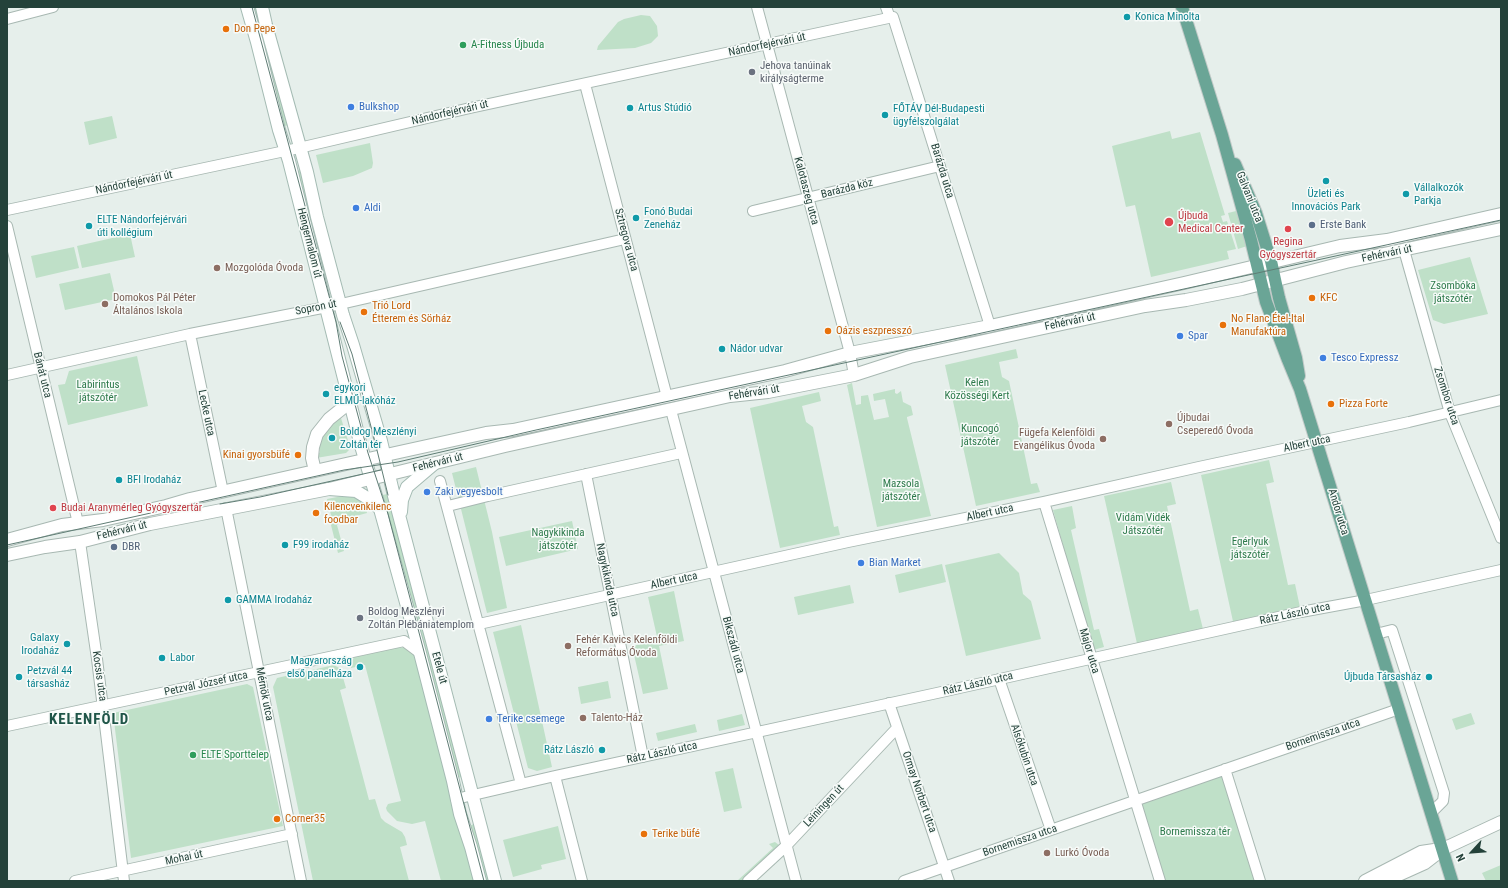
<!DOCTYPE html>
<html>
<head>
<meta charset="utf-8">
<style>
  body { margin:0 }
  #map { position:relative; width:1508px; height:888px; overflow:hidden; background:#e6efeb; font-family:"Roboto Condensed",sans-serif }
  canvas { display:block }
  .frame { position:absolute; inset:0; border:8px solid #24423a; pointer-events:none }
  .north { position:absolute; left:1452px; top:832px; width:40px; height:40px; -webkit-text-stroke:3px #f7fbf9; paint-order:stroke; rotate:244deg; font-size:11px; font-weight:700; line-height:16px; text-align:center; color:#24423a }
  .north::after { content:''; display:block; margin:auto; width:14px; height:18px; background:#24423a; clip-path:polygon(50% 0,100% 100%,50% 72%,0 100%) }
</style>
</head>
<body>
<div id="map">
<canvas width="1508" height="888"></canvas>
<div class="frame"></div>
<div class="north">N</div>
</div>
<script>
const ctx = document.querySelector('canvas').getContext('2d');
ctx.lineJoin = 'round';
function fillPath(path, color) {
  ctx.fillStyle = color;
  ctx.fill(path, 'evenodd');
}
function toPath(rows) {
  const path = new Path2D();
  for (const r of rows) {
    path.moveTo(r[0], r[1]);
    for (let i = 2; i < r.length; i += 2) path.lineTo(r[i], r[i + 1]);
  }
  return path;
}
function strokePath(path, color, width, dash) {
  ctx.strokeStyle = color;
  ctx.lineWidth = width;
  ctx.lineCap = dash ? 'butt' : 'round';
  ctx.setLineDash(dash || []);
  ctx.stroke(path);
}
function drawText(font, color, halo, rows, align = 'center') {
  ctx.font = font + ' "Roboto Condensed",sans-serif';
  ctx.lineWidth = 3;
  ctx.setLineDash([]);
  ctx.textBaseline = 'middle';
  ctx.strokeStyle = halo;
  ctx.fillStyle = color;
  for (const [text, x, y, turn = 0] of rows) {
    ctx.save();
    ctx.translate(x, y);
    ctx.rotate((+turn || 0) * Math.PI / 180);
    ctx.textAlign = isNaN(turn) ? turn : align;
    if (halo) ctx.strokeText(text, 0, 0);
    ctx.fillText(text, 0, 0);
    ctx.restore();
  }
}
fillPath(toPath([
  [251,7,258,7,288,125,282,127],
  [641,15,650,16,657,26,658,36,651,43,635,48,597,50,598,46,618,22,624,19],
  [112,116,117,138,89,145,84,122],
  [1170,131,1172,139,1200,132,1225,215,1221,216,1223,222,1227,221,1236,249,1227,251,1229,259,1151,277,1135,205,1126,207,1112,146],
  [370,143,373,163,372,168,353,176,323,183,316,155],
  [301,170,328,268,321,270,295,171],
  [1236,211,1247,246,1238,249,1228,213],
  [130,234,135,257,82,268,77,246],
  [74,247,79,268,36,278,31,256],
  [1470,257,1488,314,1444,324,1433,320,1418,270],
  [110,273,116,299,65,310,59,284],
  [1016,349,1018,358,999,362,1002,377,1009,381,1031,484,1037,483,1040,492,976,506,945,365],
  [137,356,148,406,68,425,58,385,65,384,69,371],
  [852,383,856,405,861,404,861,396,868,395,874,420,889,417,885,399,874,401,873,394,895,389,895,393,897,394,901,391,903,402,911,406,913,415,907,417,907,418,931,516,877,527,847,385],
  [819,392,821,401,802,406,806,422,813,427,834,527,838,526,840,535,780,548,750,408],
  [341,418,350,447,349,450,346,453,316,458,316,451,320,453,320,449,318,446,320,439,336,420],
  [1269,460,1274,482,1266,484,1288,585,1295,584,1301,612,1234,626,1201,475],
  [476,467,492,532,507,608,487,613,452,473],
  [1171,482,1176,504,1167,506,1190,611,1198,609,1204,633,1138,648,1104,496],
  [388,494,462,777,457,778,382,495],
  [342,496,352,497,362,501,365,504,367,513,341,520,337,525,344,551,338,553,329,517,331,515,327,499],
  [1072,506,1076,528,1071,530,1094,630,1099,629,1104,647,1093,650,1053,510],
  [572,521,578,549,506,566,499,537],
  [999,553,1019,573,1023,594,1031,601,1041,639,966,656,945,565],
  [942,564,946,582,899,593,895,575],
  [850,585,854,603,798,615,794,597],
  [674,591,684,641,659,646,668,689,643,694,632,646,658,641,648,597],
  [521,625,552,767,537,771,528,768,493,632],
  [396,647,406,648,415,655,477,881,441,881,425,821,412,824,397,821,387,811,386,808,388,804,401,801,365,665,351,668,351,662,355,656],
  [334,665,339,668,342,674,346,688,340,690,369,800,375,799,381,818,385,822,402,832,405,837,407,845,400,847,409,881,313,881,273,687,277,678],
  [608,681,611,698,581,704,578,687],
  [247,684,253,687,283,826,131,858,113,713],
  [1471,713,1475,724,1456,730,1452,719],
  [742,714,745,725,719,731,717,720],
  [695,724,697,732,658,741,656,733],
  [733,768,742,808,724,812,715,772],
  [1225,769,1260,881,1160,881,1135,800],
  [474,824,489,881,484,881,469,826],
  [558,826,566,859,541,865,542,869,513,877,503,840],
  [775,842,779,845,779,848,743,881,737,881,773,848,769,844],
  [1501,865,1501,881,1486,881,1482,873]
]), '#bfe0c8');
const minor = toPath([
  [757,7,850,353,854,375],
  [886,7,890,18],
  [7,19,53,7],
  [585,84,667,397],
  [7,210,299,148,470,108,893,17,990,326],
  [753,211,940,166],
  [7,226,78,523],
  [1404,250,1450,413,1501,538],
  [190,334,223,492],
  [7,375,190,334,332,306,625,239],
  [671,410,796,881],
  [586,474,643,757],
  [440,481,521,784],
  [1044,502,1160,881],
  [448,506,488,496,681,453],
  [226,508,301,881],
  [80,542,97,659,124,881],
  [479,624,848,542,1044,502,1199,467,1409,422,1501,400],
  [1376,634,1392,630,1444,793,1443,801,1431,813],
  [999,679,1051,830],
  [889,703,949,881],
  [7,726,404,641,420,653],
  [1225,769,1260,881],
  [555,776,582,881],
  [456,799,555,776,937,693,1301,612,1366,600,1501,570],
  [75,881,292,834],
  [748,881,786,846,897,728],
  [904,881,1399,709]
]);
const tertiary = toPath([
  [315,471,312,458,313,447,317,434,329,419,349,403],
  [7,540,62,525,103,520,166,506,190,499,395,453,486,433,513,430,785,371,850,353,990,326,1184,283,1340,246,1387,240,1501,214],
  [7,555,45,547,80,542,150,524,329,489,505,446,730,396,768,392,854,375,910,357,1145,306,1186,300,1242,289,1346,262,1501,229],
  [1365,881,1421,852,1441,849],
  [1385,881,1425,863,1443,849,1501,822]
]);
const secondary = toPath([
  [247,7,257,42,279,130,289,161,361,446,380,509,420,653,453,781,460,814,471,847,480,881],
  [262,7,266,25,307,172,317,217,343,315,353,345,381,441,394,496,495,881],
  [329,489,356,491,369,499,379,508],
  [401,512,402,500,407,487,434,464]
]);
const primary = toPath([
  [1182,7,1222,135,1251,240,1266,302,1288,360,1300,389,1452,881],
  [1235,164,1256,213,1271,261,1279,298,1296,358,1299,376]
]);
strokePath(minor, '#a8b8b2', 12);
strokePath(tertiary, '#a8b8b2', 14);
strokePath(secondary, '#a4bbb3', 14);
strokePath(primary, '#c2cac8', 14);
strokePath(minor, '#fff', 10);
strokePath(tertiary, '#fff', 12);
strokePath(secondary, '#fff', 12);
strokePath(primary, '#6aa596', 12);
strokePath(toPath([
  [252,7,336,322,342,356,368,453,388,514,484,881],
  [340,322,352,354,375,442,388,495],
  [220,504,260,497,381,470],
  [7,545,344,470,398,462,536,430,1501,220]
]), '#5f7d75', 1);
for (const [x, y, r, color] of [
  [1127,17,4,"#0f9aa8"],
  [226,29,4,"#e8710a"],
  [463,45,4,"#2e9e5b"],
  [752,72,4,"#6b7280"],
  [351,107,4,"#3f7fe0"],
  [630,108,4,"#0f9aa8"],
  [885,115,4,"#0f9aa8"],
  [1326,181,4,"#0f9aa8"],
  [1406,194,4,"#0f9aa8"],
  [356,208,4,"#3f7fe0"],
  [636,218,4,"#0f9aa8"],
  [1169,222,5,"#e0444e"],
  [1312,225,4,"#5c6f8a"],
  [89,226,4,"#0f9aa8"],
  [1288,229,4,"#e0444e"],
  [217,268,4,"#8d6e63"],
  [1312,298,4,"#e8710a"],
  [105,304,4,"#8d6e63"],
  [364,312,4,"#e8710a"],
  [1223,325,4,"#e8710a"],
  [828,331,4,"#e8710a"],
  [1180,336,4,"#3f7fe0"],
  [722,349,4,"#0f9aa8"],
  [1323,358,4,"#3f7fe0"],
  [326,394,4,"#0f9aa8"],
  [1331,404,4,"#e8710a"],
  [1169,424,4,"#8d6e63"],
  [332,438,4,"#0f9aa8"],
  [1103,439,4,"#8d6e63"],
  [298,455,4,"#e8710a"],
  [119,480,4,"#0f9aa8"],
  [427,492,4,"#3f7fe0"],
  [53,508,4,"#e0444e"],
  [316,513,4,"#e8710a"],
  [285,545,4,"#0f9aa8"],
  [114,547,4,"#5c6f8a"],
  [861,563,4,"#3f7fe0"],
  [228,600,4,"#0f9aa8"],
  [360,618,4,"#6b7280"],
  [67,644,4,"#0f9aa8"],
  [568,646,4,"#8d6e63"],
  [162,658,4,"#0f9aa8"],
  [360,667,4,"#0f9aa8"],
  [19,677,4,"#0f9aa8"],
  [1429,677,4,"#0f9aa8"],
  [583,718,4,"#8d6e63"],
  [489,719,4,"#3f7fe0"],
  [602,750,4,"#0f9aa8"],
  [193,755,4,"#2e9e5b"],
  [277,819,4,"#e8710a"],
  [644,834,4,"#e8710a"],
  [1047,853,4,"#8d6e63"]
]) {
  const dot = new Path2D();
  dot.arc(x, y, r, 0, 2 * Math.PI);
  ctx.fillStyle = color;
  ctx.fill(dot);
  strokePath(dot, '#f7fbf9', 1.5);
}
drawText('11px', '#0d838f', '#f7fbf9', [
  ["Konica Minolta",1135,17],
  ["Artus Stúdió",638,108],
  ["FŐTÁV Dél-Budapesti",893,109],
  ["ügyfélszolgálat",893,122],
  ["Vállalkozók",1414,188],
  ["Parkja",1414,201],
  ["Üzleti és",1326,194,"center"],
  ["Innovációs Park",1326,207,"center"],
  ["Fonó Budai",644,212],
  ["Zeneház",644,225],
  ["ELTE Nándorfejérvári",97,220],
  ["úti kollégium",97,233],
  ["Nádor udvar",730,349],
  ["egykori",334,388],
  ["ELMŰ-lakóház",334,401],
  ["Boldog Meszlényi",340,432],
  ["Zoltán tér",340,445],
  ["BFI Irodaház",127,480],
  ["F99 irodaház",293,545],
  ["GAMMA Irodaház",236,600],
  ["Galaxy",59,638,"right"],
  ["Irodaház",59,651,"right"],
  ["Labor",170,658],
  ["Magyarország",352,661,"right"],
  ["első panelháza",352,674,"right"],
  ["Petzvál 44",27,671],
  ["társasház",27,684],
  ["Újbuda Társasház",1421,677,"right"],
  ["Rátz László",594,750,"right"]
], 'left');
drawText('11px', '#c56008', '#f7fbf9', [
  ["Don Pepe",234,29],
  ["KFC",1320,298],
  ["Trió Lord",372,306],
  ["Étterem és Sörház",372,319],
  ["No Flanc Étel-Ital",1231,319],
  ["Manufaktúra",1231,332],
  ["Oázis eszpresszó",836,331],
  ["Pizza Forte",1339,404],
  ["Kinai gyorsbüfé",290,455,"right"],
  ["Kilencvenkilenc",324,507],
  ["foodbar",324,520],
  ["Corner35",285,819],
  ["Terike büfé",652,834]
], 'left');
drawText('11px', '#27864d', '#f7fbf9', [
  ["A-Fitness Újbuda",471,45],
  ["ELTE Sporttelep",201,755]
], 'left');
drawText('11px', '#24423a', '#f7fbf9', [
  ["Nándorfejérvári út",767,45,-12],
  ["Nándorfejérvári út",450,113,-13],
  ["Barázda utca",942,171,73],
  ["Nándorfejérvári út",134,183,-12],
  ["Barázda köz",847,189,-14],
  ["Kalotaszeg utca",806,191,75],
  ["Galvani utca",1249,197,68],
  ["Sztregova utca",626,240,75],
  ["Hengermalom út",309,243,76],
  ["Fehérvári út",1387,254,-12],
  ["Sopron út",316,308,-11],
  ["Fehérvári út",1070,322,-12],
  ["Bánát utca",42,375,76],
  ["Fehérvári út",754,393,-9],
  ["Zsombor utca",1446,396,72],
  ["Lecke utca",206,413,78],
  ["Albert utca",1307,444,-12],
  ["Fehérvári út",438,463,-14],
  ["Andor utca",1338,512,73],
  ["Albert utca",990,513,-12],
  ["Fehérvári út",122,531,-14],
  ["Nagykikinda utca",607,580,78],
  ["Albert utca",674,581,-12],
  ["Rátz László utca",1295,614,-12],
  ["Bikszádi utca",733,645,75],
  ["Major utca",1089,651,73],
  ["Etele út",439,668,75],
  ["Kocsis utca",99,676,82],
  ["Petzvál József utca",206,684,-12],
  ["Rátz László utca",978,684,-13],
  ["Mérnök utca",264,694,79],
  ["Bornemissza utca",1323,735,-19],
  ["Rátz László utca",662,753,-12],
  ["Alsókubin utca",1024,755,71],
  ["Ormay Norbert utca",919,792,71],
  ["Leiningen út",824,806,-47],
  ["Bornemissza utca",1020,841,-19],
  ["Mohai út",184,858,-12]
]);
drawText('11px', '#5b616d', '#f7fbf9', [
  ["Jehova tanúinak",760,66],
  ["királyságterme",760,79],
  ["Boldog Meszlényi",368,612],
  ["Zoltán Plébániatemplom",368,625]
], 'left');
drawText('11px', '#366cbe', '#f7fbf9', [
  ["Bulkshop",359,107],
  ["Aldi",364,208],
  ["Spar",1188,336],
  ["Tesco Expressz",1331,358],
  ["Zaki vegyesbolt",435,492],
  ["Bian Market",869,563],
  ["Terike csemege",497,719]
], 'left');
drawText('11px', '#be3a42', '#f7fbf9', [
  ["Újbuda",1178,216],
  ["Medical Center",1178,229],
  ["Regina",1288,242,"center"],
  ["Gyógyszertár",1288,255,"center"],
  ["Budai Aranymérleg Gyógyszertár",61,508]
], 'left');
drawText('11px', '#4e5e75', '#f7fbf9', [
  ["Erste Bank",1320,225],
  ["DBR",122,547]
], 'left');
drawText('11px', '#785e54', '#f7fbf9', [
  ["Mozgolóda Óvoda",225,268],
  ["Domokos Pál Péter",113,298],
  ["Általános Iskola",113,311],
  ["Újbudai",1177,418],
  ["Cseperedő Óvoda",1177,431],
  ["Fügefa Kelenföldi",1095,433,"right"],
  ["Evangélikus Óvoda",1095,446,"right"],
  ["Fehér Kavics Kelenföldi",576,640],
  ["Református Óvoda",576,653],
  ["Talento-Ház",591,718],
  ["Lurkó Óvoda",1055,853]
], 'left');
drawText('11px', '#2d7a4b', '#f7fbf9', [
  ["Zsombóka",1453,286],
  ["játszótér",1453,299],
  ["Kelen",977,383],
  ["Közösségi Kert",977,396],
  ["Labirintus",98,385],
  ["játszótér",98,398],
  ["Kuncogó",980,429],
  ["játszótér",980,442],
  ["Mazsola",901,484],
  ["játszótér",901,497],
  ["Vidám Vidék",1143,518],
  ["Játszótér",1143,531],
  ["Nagykikinda",558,533],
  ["játszótér",558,546],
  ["Egérlyuk",1250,542],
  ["játszótér",1250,555],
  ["Bornemissza tér",1195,832]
]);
ctx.letterSpacing = '1px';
drawText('bold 15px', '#1f5548', '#f7fbf9', [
  ["KELENFÖLD",89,720]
]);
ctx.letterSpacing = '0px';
</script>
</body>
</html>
